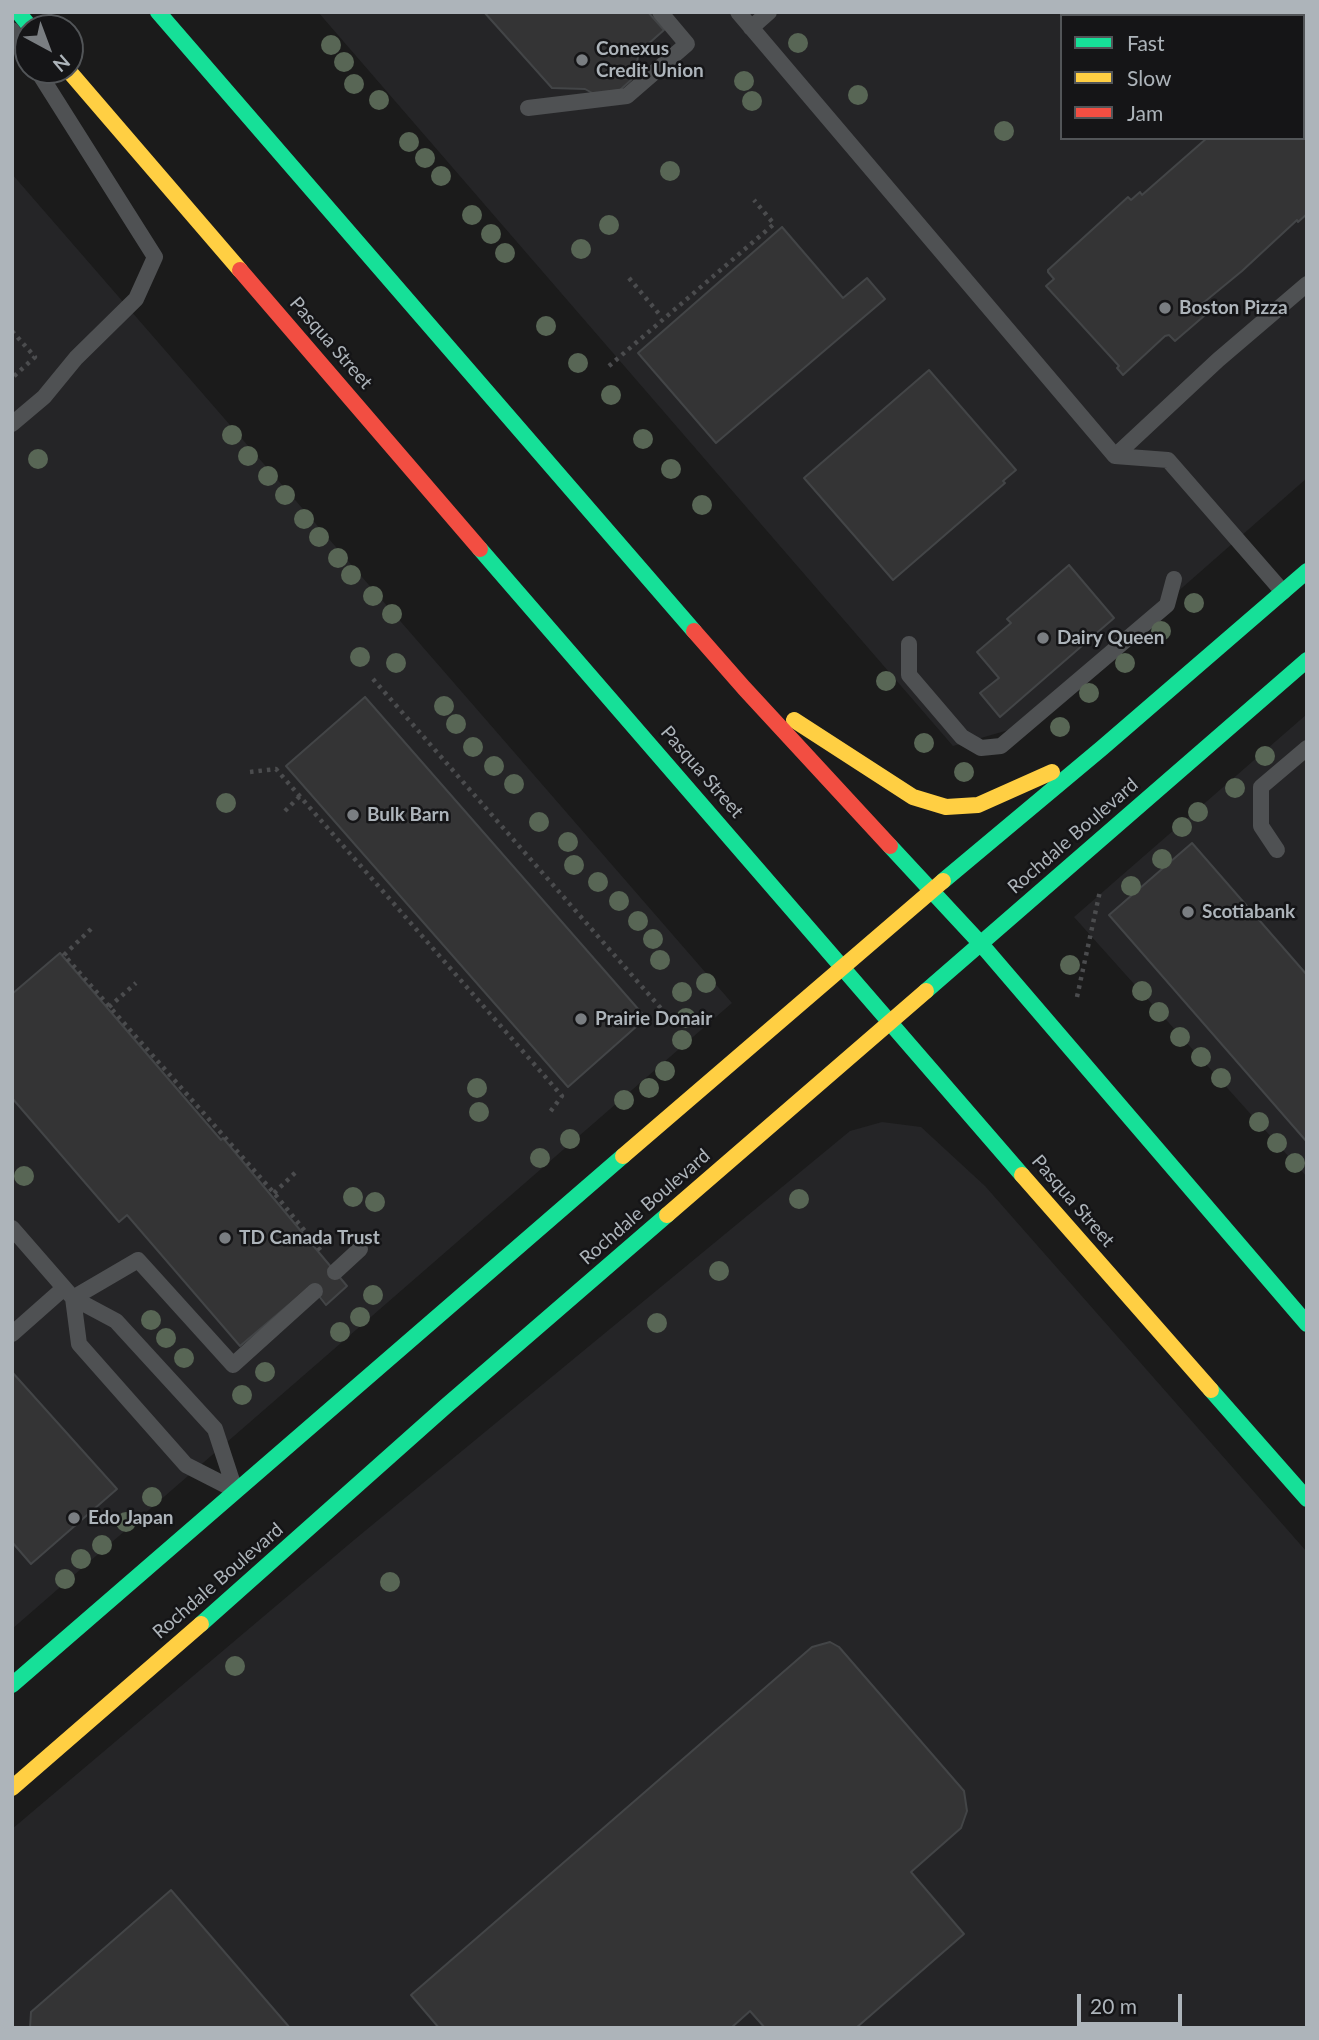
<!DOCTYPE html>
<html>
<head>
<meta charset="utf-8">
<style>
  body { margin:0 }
  #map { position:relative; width:1319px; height:2040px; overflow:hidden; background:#1b1b1b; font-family:Lato,sans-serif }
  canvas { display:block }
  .frame { position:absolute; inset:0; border:14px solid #adb4ba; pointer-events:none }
  .legend { position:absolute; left:1060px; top:14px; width:245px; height:126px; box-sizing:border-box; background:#151517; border:2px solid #525558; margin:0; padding:9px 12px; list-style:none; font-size:21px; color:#adb4ba }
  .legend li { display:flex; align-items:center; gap:14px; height:35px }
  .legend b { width:35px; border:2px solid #525558 }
  .north { position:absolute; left:14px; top:14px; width:70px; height:70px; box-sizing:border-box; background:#151517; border:2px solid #525558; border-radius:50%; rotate:139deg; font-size:19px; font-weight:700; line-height:28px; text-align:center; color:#adb4ba }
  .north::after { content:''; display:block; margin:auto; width:24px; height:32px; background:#7a7e82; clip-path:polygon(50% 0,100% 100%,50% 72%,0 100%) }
  .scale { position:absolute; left:1077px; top:1994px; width:105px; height:32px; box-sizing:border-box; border:4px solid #adb4ba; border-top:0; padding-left:9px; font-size:21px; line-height:24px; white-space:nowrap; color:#adb4ba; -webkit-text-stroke:5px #151517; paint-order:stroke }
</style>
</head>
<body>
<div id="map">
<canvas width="1319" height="2040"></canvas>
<div class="frame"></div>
<ul class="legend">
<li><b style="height:9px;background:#16e098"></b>Fast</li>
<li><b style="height:9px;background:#ffcf43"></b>Slow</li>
<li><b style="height:9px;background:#f24e42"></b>Jam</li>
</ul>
<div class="north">N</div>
<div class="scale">20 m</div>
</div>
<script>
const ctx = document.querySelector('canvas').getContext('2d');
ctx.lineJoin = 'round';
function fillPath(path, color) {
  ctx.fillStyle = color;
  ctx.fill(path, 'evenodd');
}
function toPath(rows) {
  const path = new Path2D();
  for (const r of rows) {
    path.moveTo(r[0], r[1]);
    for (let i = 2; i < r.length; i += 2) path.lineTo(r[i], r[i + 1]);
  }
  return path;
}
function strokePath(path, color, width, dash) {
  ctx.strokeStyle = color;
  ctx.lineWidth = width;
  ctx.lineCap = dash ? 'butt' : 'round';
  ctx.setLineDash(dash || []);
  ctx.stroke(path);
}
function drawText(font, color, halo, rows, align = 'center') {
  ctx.font = font + ' Lato,sans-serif';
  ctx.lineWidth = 5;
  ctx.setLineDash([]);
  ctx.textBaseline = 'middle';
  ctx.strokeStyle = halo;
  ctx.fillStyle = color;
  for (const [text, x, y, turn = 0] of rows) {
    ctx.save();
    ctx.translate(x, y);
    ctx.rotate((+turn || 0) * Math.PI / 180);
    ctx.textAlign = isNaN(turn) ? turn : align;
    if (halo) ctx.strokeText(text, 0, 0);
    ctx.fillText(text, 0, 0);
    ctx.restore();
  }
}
fillPath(toPath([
  [318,12,1307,12,1307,478,1026,725,953,746],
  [1062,16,1303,16,1303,138,1062,138],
  [12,174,732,1003,12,1629],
  [1307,714,1307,1177,1074,917],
  [882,1122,921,1127,985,1186,1307,1552,1307,2028,12,2028,12,1829,354,1540,850,1131]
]), '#252527');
const building = toPath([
  [484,12,648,12,664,30,638,53,637,68,631,80,620,90,594,94,585,89,552,88,484,12],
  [1303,126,1307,132,1307,214,1298,222,1297,220,1242,271,1197,308,1204,316,1175,341,1169,335,1165,336,1123,375,1117,368,1119,366,1046,286,1054,279,1048,272,1048,270,1128,197,1131,200,1140,192,1142,195,1207,138,1303,138,1303,126],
  [782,227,843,298,867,278,885,299,716,443,638,353,782,227],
  [929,370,1016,470,1003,481,1005,483,893,580,804,478,929,370],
  [1069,565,1114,618,1000,717,980,693,999,678,977,652,1011,623,1007,619,1069,565],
  [365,697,646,1018,568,1087,286,766,365,697],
  [1192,843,1307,975,1307,1142,1109,915,1192,843],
  [60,953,221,1140,223,1138,347,1286,326,1305,311,1286,240,1346,127,1215,119,1222,12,1098,12,994,60,953],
  [12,1372,117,1489,31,1564,12,1542,12,1372],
  [830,1642,839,1647,964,1791,967,1811,961,1828,911,1872,964,1934,856,2028,765,2028,750,2011,731,2028,439,2028,411,1995,812,1647,830,1642],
  [171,1890,290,2028,30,2028,31,2012,171,1890]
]);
fillPath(building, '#343435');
strokePath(building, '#434547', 2);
strokePath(toPath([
  [629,278,660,315],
  [12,331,35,357,12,378],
  [609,366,774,224,754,200],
  [373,679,665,1013],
  [250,772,276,769,562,1096,550,1112],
  [285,811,300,796],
  [91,929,64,955,274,1193,322,1252],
  [1077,997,1100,891],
  [109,1007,136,983],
  [274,1193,296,1172]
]), '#4b4c4e', 4.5, [3.5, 5]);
strokePath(toPath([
  [738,12,1115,456,1168,460,1283,592],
  [751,28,769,12],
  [12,30,28,55],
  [1303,30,1307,34],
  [528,108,627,96,687,44,660,12],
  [12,424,44,397,76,358,136,299,155,257,37,70],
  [1115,456,1218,360,1307,284],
  [909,644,909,675,962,737,981,748,1001,746,1167,605,1174,579],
  [1277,850,1261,826,1261,787,1307,748],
  [12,1228,73,1298,116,1321,215,1429,235,1490],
  [335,1272,360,1249],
  [73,1298,138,1260,233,1365,315,1291],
  [73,1298,79,1344,186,1465,235,1490],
  [12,1334,64,1288]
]), '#4f5153', 16);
strokePath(toPath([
  [18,12,31,28],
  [158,12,694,631],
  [480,549,1022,1175],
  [890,846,981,944,1307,1324],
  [943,881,1102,748,1307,571],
  [926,991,1307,660],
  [1211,1390,1307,1499],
  [201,1624,446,1406,667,1215],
  [12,1685,623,1156]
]), '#16e098', 16);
strokePath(toPath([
  [68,70,240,270],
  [794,720,913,797,946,807,978,805,1052,772],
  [623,1156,943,881],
  [1022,1175,1211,1390],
  [667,1215,926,991],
  [12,1788,201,1624]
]), '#ffcf43', 16);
strokePath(toPath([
  [240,270,480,549],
  [694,631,744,688,890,846]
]), '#f24e42', 16);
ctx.fillStyle = '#586655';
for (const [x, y] of [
  [798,43],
  [331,45],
  [344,62],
  [744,81],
  [354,84],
  [858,95],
  [379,100],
  [752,101],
  [1004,131],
  [409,142],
  [425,158],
  [670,171],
  [441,176],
  [472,215],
  [609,225],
  [491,234],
  [581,249],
  [505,253],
  [546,326],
  [578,363],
  [611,395],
  [232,435],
  [643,439],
  [248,456],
  [38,459],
  [671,469],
  [268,476],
  [285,495],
  [702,505],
  [304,519],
  [319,537],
  [338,558],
  [351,575],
  [373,596],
  [1194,603],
  [392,614],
  [1161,631],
  [360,657],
  [396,663],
  [1125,663],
  [886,681],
  [1089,693],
  [444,706],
  [456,724],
  [1060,727],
  [924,743],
  [473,747],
  [1265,756],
  [494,766],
  [964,772],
  [514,784],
  [1235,788],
  [226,803],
  [1198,812],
  [539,822],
  [1182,827],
  [568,842],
  [1162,859],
  [574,865],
  [598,882],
  [1131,886],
  [619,901],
  [638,921],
  [653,939],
  [660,960],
  [1070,965],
  [706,983],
  [1142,991],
  [682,992],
  [1159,1012],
  [686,1018],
  [1180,1037],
  [682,1040],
  [1201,1057],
  [665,1071],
  [1221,1078],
  [477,1088],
  [649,1088],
  [624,1100],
  [479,1112],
  [1259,1122],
  [570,1139],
  [1277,1143],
  [540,1158],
  [1295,1163],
  [24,1176],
  [353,1197],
  [799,1199],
  [375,1202],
  [719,1271],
  [373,1295],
  [360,1317],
  [151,1320],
  [657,1323],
  [340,1332],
  [166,1338],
  [184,1358],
  [265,1372],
  [242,1395],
  [152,1497],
  [126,1522],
  [102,1545],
  [81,1559],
  [65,1579],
  [390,1582],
  [235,1666]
]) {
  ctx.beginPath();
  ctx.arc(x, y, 10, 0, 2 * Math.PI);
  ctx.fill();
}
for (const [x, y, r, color] of [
  [582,60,7,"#7a7e82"],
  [1165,308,7,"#7a7e82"],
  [1043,638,7,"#7a7e82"],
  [353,815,7,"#7a7e82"],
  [1188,912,7,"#7a7e82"],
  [581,1019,7,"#7a7e82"],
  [225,1238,7,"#7a7e82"],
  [74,1518,7,"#7a7e82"]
]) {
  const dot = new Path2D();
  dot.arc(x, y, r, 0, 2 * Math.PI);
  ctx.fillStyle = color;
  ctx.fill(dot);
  strokePath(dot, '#151517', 2.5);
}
drawText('bold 19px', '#adb4ba', '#151517', [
  ["Conexus",596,49],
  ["Credit Union",596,71],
  ["Boston Pizza",1179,308],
  ["Dairy Queen",1057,638],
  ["Bulk Barn",367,815],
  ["Scotiabank",1202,912],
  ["Prairie Donair",595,1019],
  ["TD Canada Trust",239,1238],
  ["Edo Japan",88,1518]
], 'left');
drawText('19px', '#adb4ba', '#151517', [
  ["Pasqua Street",331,343,49],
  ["Pasqua Street",702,772,49],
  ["Rochdale Boulevard",1073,836,-41],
  ["Pasqua Street",1073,1201,49],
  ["Rochdale Boulevard",645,1207,-41],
  ["Rochdale Boulevard",218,1581,-41]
]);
</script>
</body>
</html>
